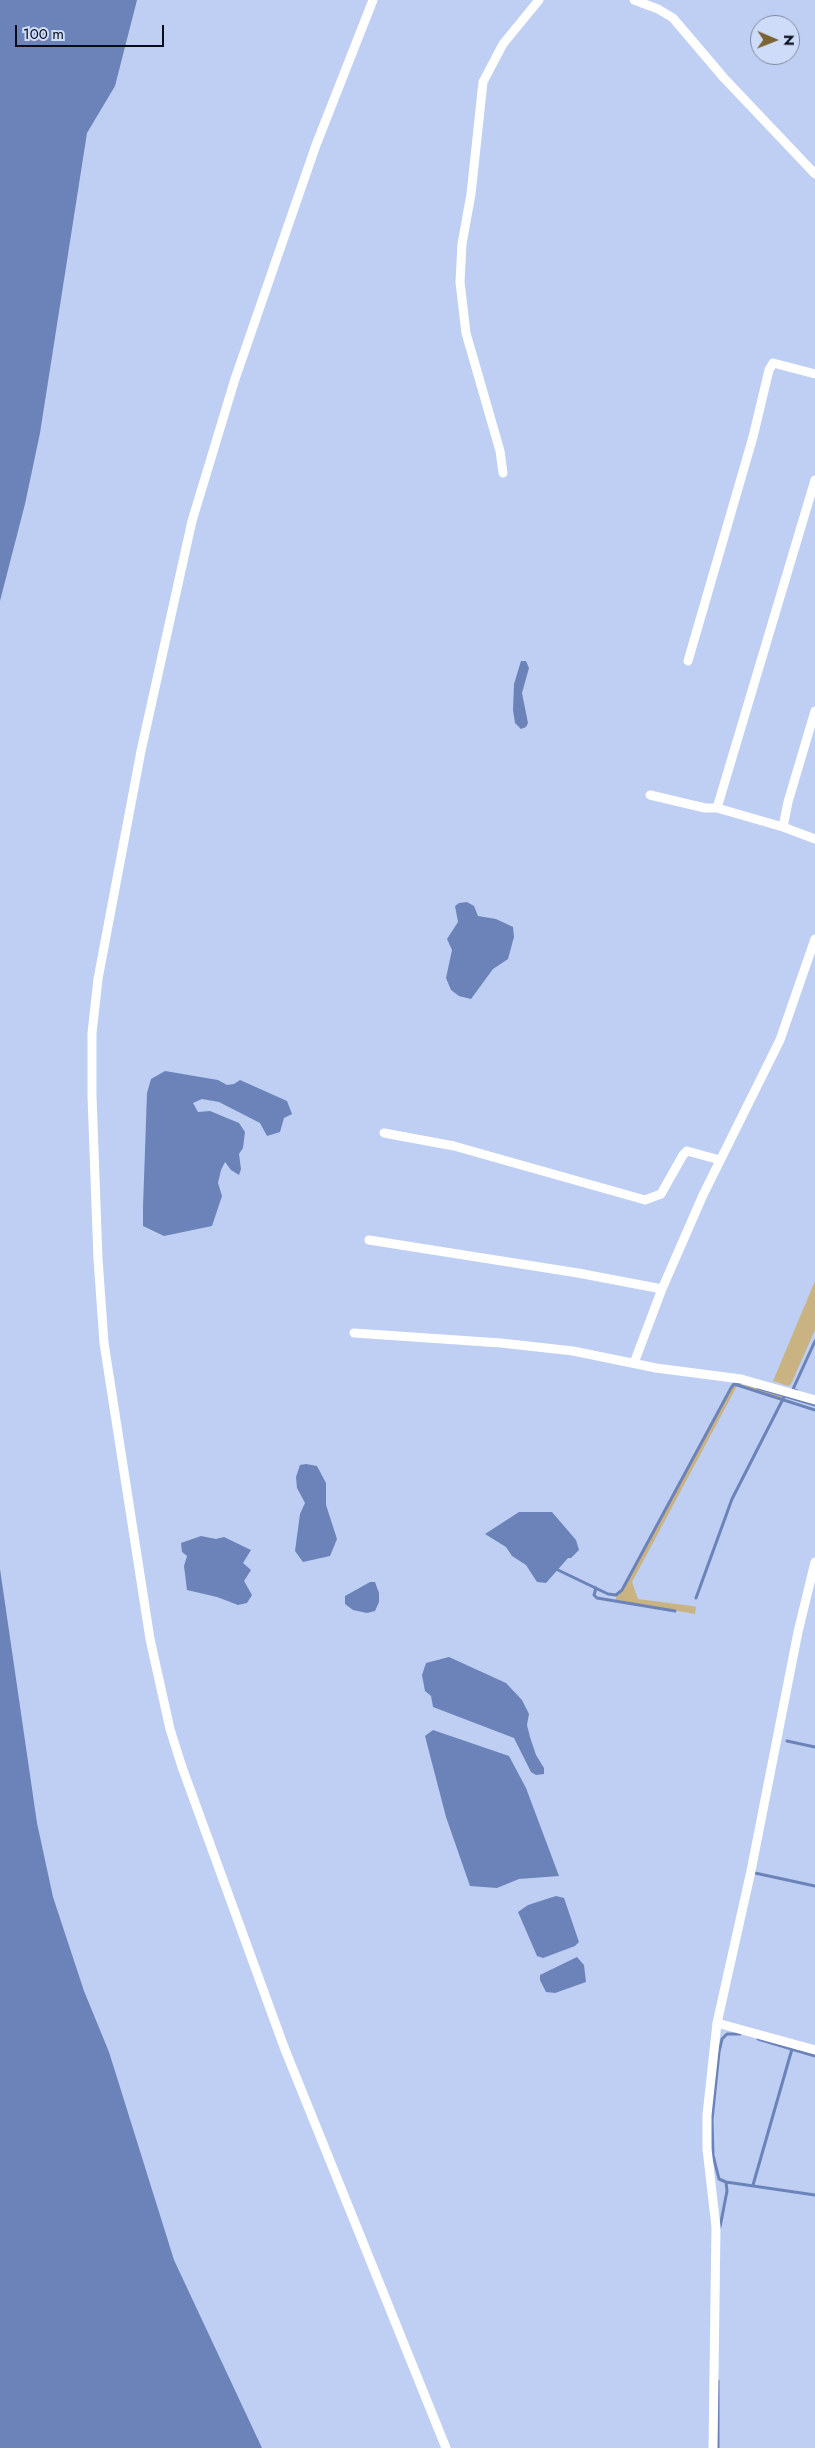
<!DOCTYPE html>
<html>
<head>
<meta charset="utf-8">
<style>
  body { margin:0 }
  #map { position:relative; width:815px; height:2448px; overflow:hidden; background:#becff3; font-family:Jost,sans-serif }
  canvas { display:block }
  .north { position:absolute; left:750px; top:15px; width:50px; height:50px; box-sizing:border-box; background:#cfdcf9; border:1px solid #7f899f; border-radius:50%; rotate:91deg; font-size:14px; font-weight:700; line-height:20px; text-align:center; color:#070c18 }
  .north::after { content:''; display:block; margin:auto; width:18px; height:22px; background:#7a6434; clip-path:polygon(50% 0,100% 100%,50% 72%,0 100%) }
  .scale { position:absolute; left:15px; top:25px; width:149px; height:22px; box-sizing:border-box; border:2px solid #070c18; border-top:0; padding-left:6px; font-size:15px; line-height:18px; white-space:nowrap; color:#070c18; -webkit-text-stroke:4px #cfdcf9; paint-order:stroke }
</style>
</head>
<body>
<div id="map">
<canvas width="815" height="2448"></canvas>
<div class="north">N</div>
<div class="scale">100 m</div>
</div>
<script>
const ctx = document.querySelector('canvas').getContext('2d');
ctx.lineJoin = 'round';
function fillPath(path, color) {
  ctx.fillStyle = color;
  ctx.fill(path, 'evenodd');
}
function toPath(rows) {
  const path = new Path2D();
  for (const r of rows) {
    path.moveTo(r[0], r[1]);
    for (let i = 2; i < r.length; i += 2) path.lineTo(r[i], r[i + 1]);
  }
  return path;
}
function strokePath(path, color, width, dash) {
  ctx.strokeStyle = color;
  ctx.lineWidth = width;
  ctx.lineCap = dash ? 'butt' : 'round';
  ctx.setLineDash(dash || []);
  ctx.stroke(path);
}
fillPath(toPath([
  [815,1281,815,1330,791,1384,788,1386,773,1381],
  [736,1384,749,1386,783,1397,781,1400],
  [734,1385,737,1386,632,1582,638,1599,692,1606,696,1607,695,1614,616,1600,616,1597,622,1591]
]), '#c9b382');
fillPath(toPath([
  [0,0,137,0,115,86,87,133,40,433,25,504,0,601],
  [521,661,526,661,529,668,522,693,528,723,526,727,521,729,515,723,513,710,514,684],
  [467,902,474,906,478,916,496,919,513,927,514,937,508,959,493,969,471,999,459,996,451,990,446,978,452,950,447,939,458,922,455,906,459,903],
  [165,1071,218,1080,227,1085,234,1084,240,1080,287,1101,292,1114,284,1118,280,1132,267,1136,260,1123,219,1102,202,1099,193,1103,198,1112,210,1111,239,1123,245,1132,243,1148,239,1154,241,1169,239,1175,231,1170,225,1162,221,1170,218,1183,222,1196,212,1226,164,1236,143,1226,143,1207,147,1093,151,1079],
  [306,1464,317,1466,326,1483,326,1505,337,1539,330,1556,303,1562,295,1551,300,1514,305,1503,297,1488,296,1477,300,1465],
  [519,1512,552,1512,576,1540,579,1550,571,1558,568,1558,546,1583,537,1582,526,1565,512,1556,506,1547,485,1534],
  [201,1536,216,1539,224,1537,251,1550,243,1563,251,1570,244,1581,252,1595,247,1603,238,1605,217,1597,187,1590,184,1566,187,1556,182,1552,181,1543],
  [0,1569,37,1823,53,1897,84,1991,109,2052,174,2260,262,2448,0,2448],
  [370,1582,375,1582,379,1593,379,1602,375,1611,367,1613,353,1610,345,1604,345,1596],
  [449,1657,506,1683,522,1700,529,1714,527,1725,530,1737,536,1755,544,1768,544,1774,536,1775,531,1772,514,1738,433,1707,431,1696,425,1691,422,1675,426,1663],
  [433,1730,509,1756,526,1788,559,1876,519,1879,497,1888,470,1886,446,1817,425,1736],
  [556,1896,564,1898,579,1942,575,1946,543,1958,537,1956,518,1912,528,1905],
  [577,1957,584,1965,586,1982,555,1993,546,1992,540,1980,540,1975]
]), '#6c83b9');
strokePath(toPath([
  [734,1384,815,1410],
  [758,1388,815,1405],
  [797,1391,793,1389,815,1341],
  [558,1570,608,1594,616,1595,622,1590,731,1388,734,1384,740,1383],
  [596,1588,594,1595,597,1598,675,1611],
  [696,1598,732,1499,784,1397],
  [787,1741,815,1747],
  [755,1873,815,1886],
  [740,2034,727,2034,722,2039,719,2052,712,2120,713,2155,719,2179,726,2182,815,2195],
  [758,2039,815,2056],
  [753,2185,792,2049],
  [720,2227,727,2191,726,2182],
  [718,2448,718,2381]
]), '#6c83b9', 3);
strokePath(toPath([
  [373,0,316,145,235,379,192,521,141,751,98,979,92,1033,92,1096,98,1259,104,1343,150,1639,170,1729,182,1767,284,2047,446,2448],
  [634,0,658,9,673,18,724,78,815,174],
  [503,473,500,451,466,333,460,282,462,244,471,194,483,82,503,44,539,0],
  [688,661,753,437,769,370,773,363,815,374],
  [650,795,705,808,717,808,783,827,815,839],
  [717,808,815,480],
  [783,827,788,802,815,711],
  [384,1133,454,1146,645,1200,661,1194,683,1155,687,1151,720,1160],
  [369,1240,578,1273,662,1289],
  [354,1333,501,1343,573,1351,656,1368,741,1379,815,1400],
  [634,1363,662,1289,703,1195,780,1040,815,939],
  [717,2023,815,2050],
  [713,2448,716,2227,707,2149,707,2115,717,2023,751,1871,798,1632,815,1562]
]), '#fff', 9);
</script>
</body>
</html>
